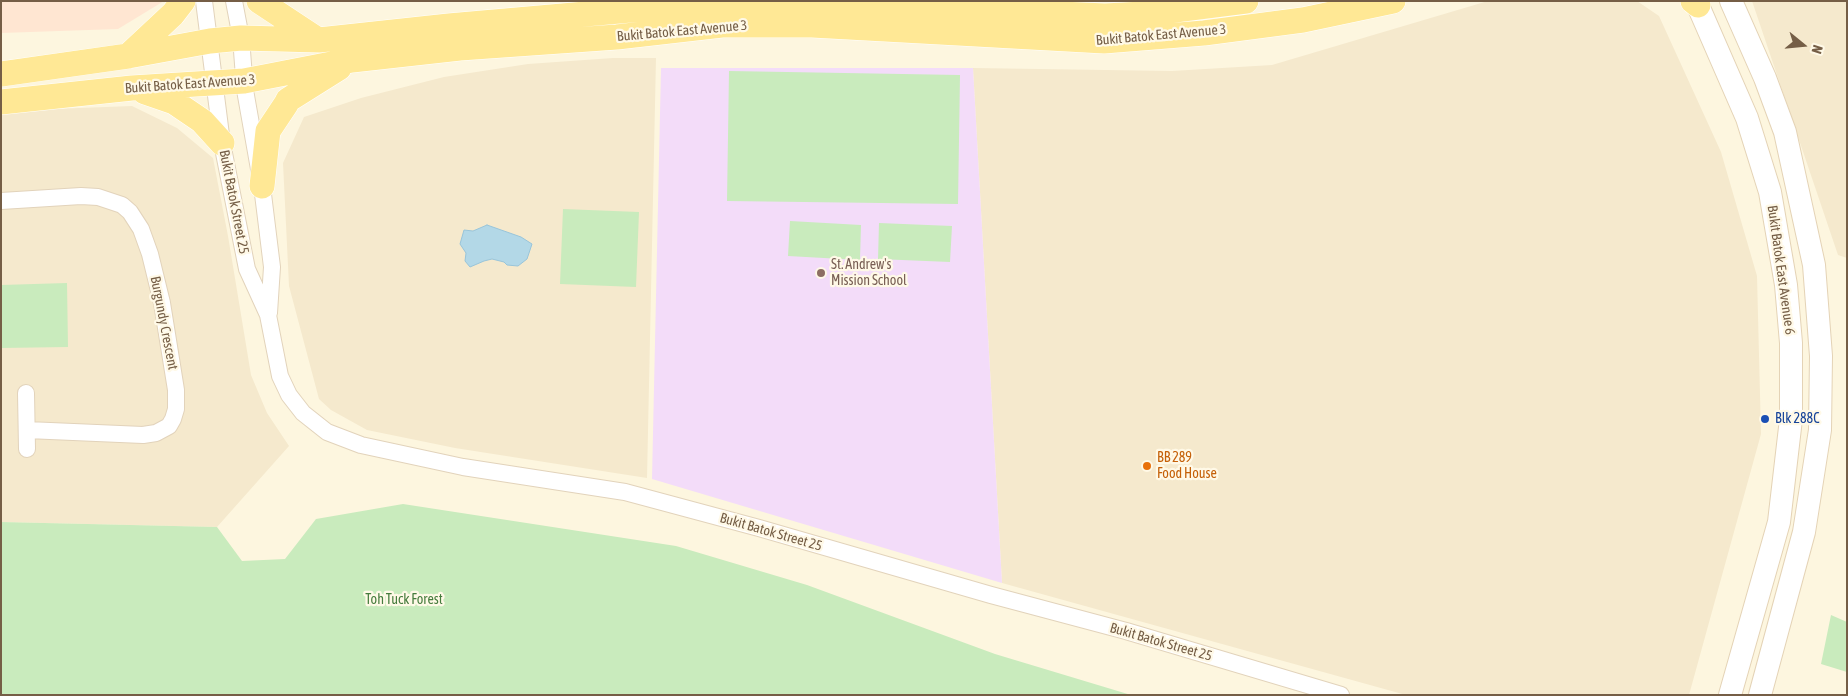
<!DOCTYPE html>
<html>
<head>
<meta charset="utf-8">
<style>
  body { margin:0 }
  #map { position:relative; width:1848px; height:696px; overflow:hidden; background:#fdf6df; font-family:"Asap Condensed",sans-serif }
  canvas { display:block }
  .frame { position:absolute; inset:0; border:2px solid #755e46; pointer-events:none }
  .north { position:absolute; left:1778px; top:20px; width:50px; height:50px; -webkit-text-stroke:4px #fff9e7; paint-order:stroke; rotate:107deg; font-size:14px; font-weight:700; line-height:20px; text-align:center; color:#755e46 }
  .north::after { content:''; display:block; margin:auto; width:18px; height:22px; background:#755e46; clip-path:polygon(50% 0,100% 100%,50% 72%,0 100%) }
</style>
</head>
<body>
<div id="map">
<canvas width="1848" height="696"></canvas>
<div class="frame"></div>
<div class="north">N</div>
</div>
<script>
const ctx = document.querySelector('canvas').getContext('2d');
ctx.lineJoin = 'round';
function fillPath(path, color) {
  ctx.fillStyle = color;
  ctx.fill(path, 'evenodd');
}
function toPath(rows) {
  const path = new Path2D();
  for (const r of rows) {
    path.moveTo(r[0], r[1]);
    for (let i = 2; i < r.length; i += 2) path.lineTo(r[i], r[i + 1]);
  }
  return path;
}
function strokePath(path, color, width, dash) {
  ctx.strokeStyle = color;
  ctx.lineWidth = width;
  ctx.lineCap = dash ? 'butt' : 'round';
  ctx.setLineDash(dash || []);
  ctx.stroke(path);
}
function drawText(font, color, halo, rows, align = 'center') {
  ctx.font = font + ' "Asap Condensed",sans-serif';
  ctx.lineWidth = 4.5;
  ctx.setLineDash([]);
  ctx.textBaseline = 'middle';
  ctx.strokeStyle = halo;
  ctx.fillStyle = color;
  for (const [text, x, y, turn = 0] of rows) {
    ctx.save();
    ctx.translate(x, y);
    ctx.rotate((+turn || 0) * Math.PI / 180);
    ctx.textAlign = isNaN(turn) ? turn : align;
    if (halo) ctx.strokeText(text, 0, 0);
    ctx.fillText(text, 0, 0);
    ctx.restore();
  }
}
fillPath(toPath([
  [1488,1,1637,1,1659,16,1721,152,1757,276,1761,434,1689,695,1406,695,1002,583,973,68,1172,71,1272,65],
  [1752,1,1847,1,1847,258,1838,255],
  [613,58,656,58,647,478,455,448,367,430,331,410,319,399,289,286,283,163,304,117,361,98,444,77,528,64],
  [132,106,177,128,213,158,228,236,251,375,267,413,289,446,217,527,1,522,1,111]
]), '#f5e9cd');
fillPath(toPath([
  [1,1,164,1,118,29,1,33]
]), '#ffe6d2');
fillPath(toPath([
  [661,68,973,68,1002,583,652,479]
]), '#f3dcf9');
fillPath(toPath([
  [729,71,960,75,958,204,727,201],
  [563,209,639,212,636,287,560,284],
  [790,221,861,225,860,260,788,256],
  [879,223,952,226,950,262,878,259],
  [67,283,68,347,1,348,1,285],
  [403,504,676,546,807,585,995,654,1131,695,1,695,1,522,217,527,242,561,285,559,316,519],
  [1831,615,1847,622,1847,672,1821,664]
]), '#c9ebbd');
const water = toPath([
  [487,225,521,237,532,244,527,259,518,266,507,265,504,262,492,259,484,261,470,267,465,261,466,253,460,244,464,230,473,231,487,225]
]);
fillPath(water, '#b3d8e7');
strokePath(water, '#99c5da', 1);
const minor = toPath([
  [204,1,222,143,247,269,268,315,280,376,289,395,303,413,327,432,361,445,463,467,625,492,759,528,991,595,1126,631,1341,695],
  [234,1,241,38,245,90,262,186,272,267,269,313],
  [1,201,81,196,98,197,122,205,130,212,141,229,150,254,162,303,176,390,176,409,173,419,169,426,156,433,143,435,27,430],
  [26,393,27,449]
]);
const secondary = toPath([
  [1696,1,1747,118,1770,192,1786,285,1791,343,1791,419,1779,522,1730,695],
  [1731,1,1765,78,1785,132,1814,265,1821,356,1820,430,1804,532,1760,695]
]);
const primary = toPath([
  [259,1,318,40],
  [1693,1,1698,5],
  [128,56,173,14,183,1],
  [1,74,128,56,210,41,241,38,319,40,449,26,721,2,819,3,1105,16,1143,14,1246,1],
  [145,92,174,102,202,121,222,143],
  [1,102,132,88,244,81,352,60,460,48,617,37,722,25,812,25,1104,41,1204,33,1303,20,1393,1],
  [262,186,268,131,286,104,288,100,339,68]
]);
strokePath(minor, '#e2d3bb', 18);
strokePath(secondary, '#e4d3b6', 24);
strokePath(primary, '#fff', 26);
strokePath(minor, '#fff', 16);
strokePath(secondary, '#fff', 22);
strokePath(primary, '#ffe895', 25);
for (const [x, y, r, color] of [
  [821,273,5,"#8d6e63"],
  [1765,419,5,"#1a4fb4"],
  [1147,466,5,"#e8710a"]
]) {
  const dot = new Path2D();
  dot.arc(x, y, r, 0, 2 * Math.PI);
  ctx.fillStyle = color;
  ctx.fill(dot);
  strokePath(dot, '#fff9e7', 2);
}
drawText('14px', '#755e46', '#fff9e7', [
  ["Bukit Batok East Avenue 3",682,31,-5],
  ["Bukit Batok East Avenue 3",1161,35,-5],
  ["Bukit Batok East Avenue 3",190,84,-4],
  ["Bukit Batok Street 25",234,202,79],
  ["Bukit Batok East Avenue 6",1781,270,82],
  ["Burgundy Crescent",164,323,79],
  ["Bukit Batok Street 25",771,532,16],
  ["Bukit Batok Street 25",1161,642,16]
]);
drawText('14px', '#785e54', '#fff9e7', [
  ["St. Andrew's",831,265],
  ["Mission School",831,281]
], 'left');
drawText('14px', '#164399', '#fff9e7', [
  ["Blk 288C",1775,419]
], 'left');
drawText('14px', '#c56008', '#fff9e7', [
  ["BB 289",1157,458],
  ["Food House",1157,474]
], 'left');
drawText('14px', '#467c3d', '#fff9e7', [
  ["Toh Tuck Forest",404,600]
]);
</script>
</body>
</html>
